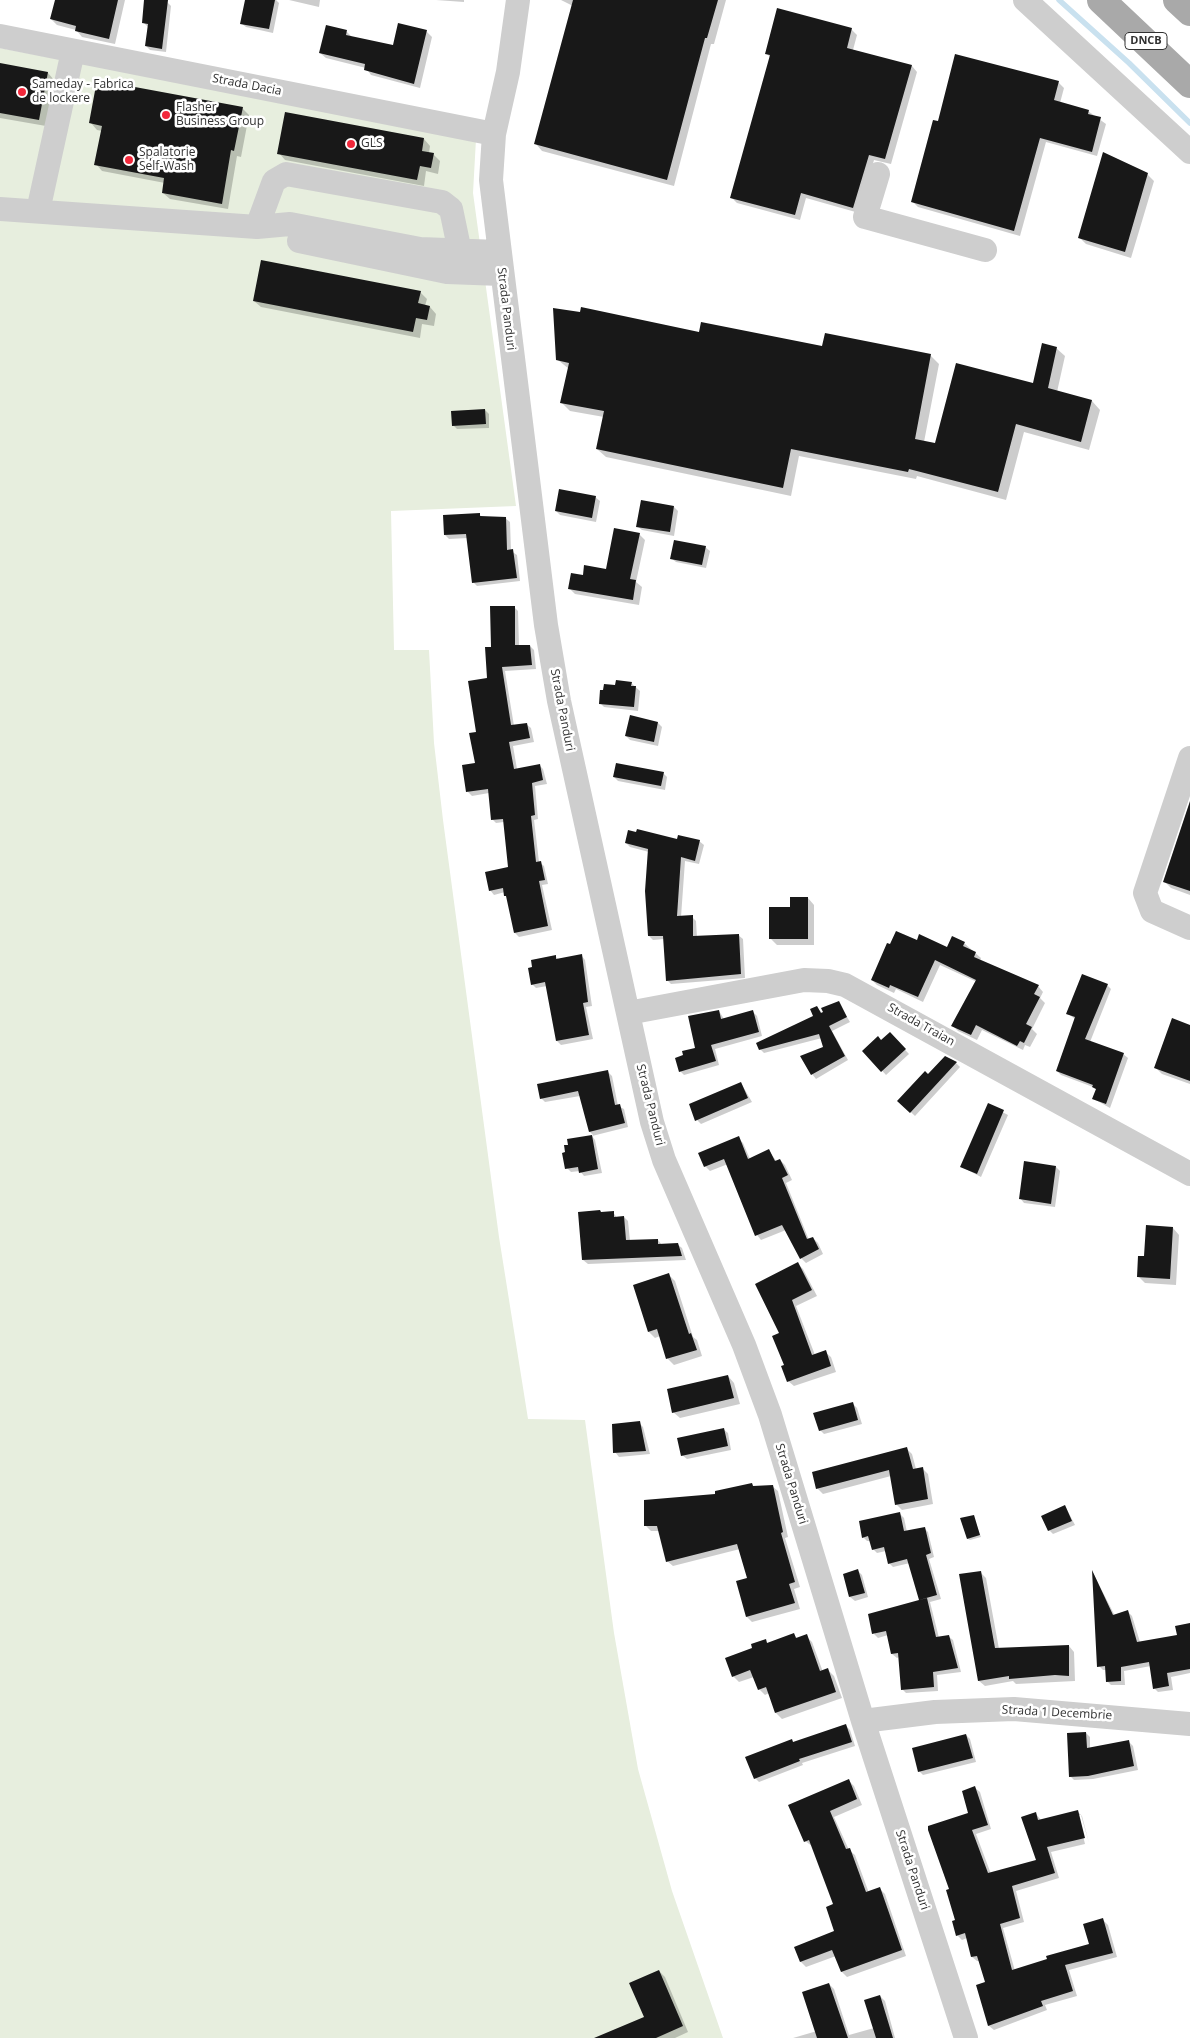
<!DOCTYPE html>
<html>
<head>
<meta charset="utf-8">
<style>
  body { margin:0 }
  canvas { display:block; background:#fff }
</style>
</head>
<body>
<canvas width="1190" height="2038"></canvas>
<script>
const ctx = document.querySelector('canvas').getContext('2d');
ctx.lineJoin = 'round';
function fillPath(path, color) {
  ctx.fillStyle = color;
  ctx.fill(path, 'evenodd');
}
function toPath(rows) {
  const path = new Path2D();
  for (const r of rows) {
    path.moveTo(r[0], r[1]);
    for (let i = 2; i < r.length; i += 2) path.lineTo(r[i], r[i + 1]);
  }
  return path;
}
function strokePath(path, color, width, dash) {
  ctx.strokeStyle = color;
  ctx.lineWidth = width;
  ctx.lineCap = dash ? 'butt' : 'round';
  ctx.setLineDash(dash || []);
  ctx.stroke(path);
}
function drawText(font, color, halo, rows, align = 'center') {
  ctx.font = font + ' "Open Sans",sans-serif';
  ctx.lineWidth = 5;
  ctx.setLineDash([]);
  ctx.textBaseline = 'middle';
  ctx.strokeStyle = halo;
  ctx.fillStyle = color;
  for (const [text, x, y, turn = 0] of rows) {
    ctx.save();
    ctx.translate(x, y);
    ctx.rotate((+turn || 0) * Math.PI / 180);
    ctx.textAlign = isNaN(turn) ? turn : align;
    if (halo) ctx.strokeText(text, 0, 0);
    ctx.fillText(text, 0, 0);
    ctx.restore();
  }
}
fillPath(toPath([
  [0,48,476,139,473,193,516,506,391,511,394,650,429,650,434,743,443,820,499,1237,528,1419,585,1420,614,1633,638,1769,672,1891,723,2038,0,2038]
]), '#e7eede');
fillPath(toPath([
  [56,0,125,0,115,44,82,37,76,30,57,25,51,19],
  [145,0,167,2,171,6,166,52,150,50,146,46,148,27,144,23],
  [246,0,276,0,279,3,273,33,246,27,241,23],
  [289,0,320,0,319,7],
  [436,0,464,0,464,2],
  [561,0,726,0,714,44,711,44,674,186,542,151,536,144,573,6],
  [327,27,347,32,353,38,394,47,426,31,432,37,420,88,371,75,366,68,326,58,320,53],
  [851,29,857,35,853,50,912,66,917,72,891,164,874,160,859,213,806,198,800,220,737,203,731,197,771,58,767,54],
  [0,64,48,73,54,80,46,126,0,118],
  [1058,82,1064,88,1060,103,1088,111,1106,124,1097,156,1046,142,1020,236,918,207,912,201,938,123],
  [242,108,249,115,241,157,237,156,228,209,170,199,163,193,165,183,102,171,96,164,102,131,97,130,91,123],
  [424,139,430,146,429,153,433,154,440,161,438,174,426,171,424,186,285,160,279,153],
  [1147,174,1154,181,1131,258,1086,244,1080,238],
  [420,292,427,299,425,306,430,307,436,314,434,326,422,324,420,338,261,307,254,301],
  [700,334,823,347,930,355,939,364,924,442,936,445,1034,385,1056,348,1065,356,1057,392,1092,401,1100,410,1089,450,1024,432,1006,500,917,476,916,479,799,456,791,496,606,457,597,449,604,417,570,411,561,402,569,369,558,360],
  [485,410,489,414,489,428,457,429,453,425],
  [595,497,600,501,596,522,560,515,556,511],
  [674,507,678,511,674,536,642,530,637,526],
  [479,514,482,517,505,518,510,522,511,551,517,555,520,581,477,586,473,582,468,538,449,539,445,535],
  [639,534,645,540,636,582,642,587,639,605,575,594,569,588,584,576,607,570],
  [705,547,710,551,706,568,676,562,671,558],
  [514,607,518,611,519,646,530,646,534,650,536,669,505,671,514,726,526,724,531,728,534,742,513,746,517,769,539,765,543,769,547,784,535,786,538,819,534,820,539,862,544,866,548,884,542,885,552,930,519,937,515,933,508,898,505,892,494,895,490,890,509,868,504,822,496,823,492,819,489,793,472,796,468,792,476,764,477,733,492,648],
  [631,683,640,691,638,711,604,707,600,703,616,686],
  [658,723,662,727,658,746,630,740,626,736],
  [663,773,667,777,665,790,618,781,614,777],
  [1190,805,1190,895,1171,888,1165,882],
  [699,841,704,845,699,864,685,861,681,917,692,917,696,921,697,938,738,935,743,939,745,978,671,984,667,980,664,939,653,940,649,936,649,852,630,847,626,843],
  [808,898,814,905,814,945,777,945,771,939,791,908],
  [917,942,948,949,964,943,981,958,980,961,1038,986,1043,992,1040,998,1045,1003,1032,1029,1037,1034,1030,1047,1025,1045,1023,1050,982,1030,977,1040,958,1031,953,1026,977,982,940,965,923,1002,896,989,894,993,877,985,872,980],
  [581,955,585,960,592,1006,586,1007,593,1039,561,1045,557,1041,547,986,536,988,532,984,555,956,559,960],
  [1107,985,1111,989,1090,1042,1123,1054,1128,1058,1110,1108,1094,1099,1097,1090,1093,1087,1061,1075,1057,1071,1075,1019,1067,1013],
  [838,1002,850,1022,832,1031,848,1060,816,1079,812,1074,825,1047,822,1038,764,1053,760,1049,814,1017,817,1007,822,1013],
  [719,1011,724,1019,753,1012,757,1016,762,1036,715,1049,719,1065,684,1075,680,1071],
  [1190,1026,1190,1084,1162,1074,1155,1067],
  [890,1034,909,1054,886,1075,864,1051,881,1042],
  [956,1063,960,1067,915,1116,899,1101,928,1076],
  [607,1071,612,1076,618,1106,624,1109,628,1127,592,1136,595,1140,602,1173,584,1176,580,1171,571,1172,567,1168,569,1140,594,1136,590,1132,580,1096,545,1102,541,1098],
  [741,1083,752,1102,701,1124,697,1120],
  [989,1105,1008,1115,981,1177,962,1167],
  [738,1138,743,1143,750,1159,769,1151,777,1162,780,1160,785,1165,792,1180,786,1183,809,1240,813,1238,818,1243,823,1254,806,1263,801,1258,786,1230,761,1240,757,1235,728,1164,710,1171,705,1166],
  [1056,1167,1060,1171,1055,1207,1024,1203,1020,1198],
  [613,1212,617,1218,624,1217,628,1221,630,1241,658,1240,662,1245,677,1244,682,1248,686,1260,588,1264,583,1260],
  [1173,1228,1179,1235,1176,1285,1145,1283,1138,1276,1145,1258],
  [798,1264,803,1269,817,1296,796,1306,815,1355,825,1352,831,1357,836,1372,794,1386,788,1381,781,1334],
  [669,1275,675,1281,693,1337,697,1340,702,1356,674,1365,668,1359,660,1336,655,1338,649,1332],
  [728,1376,734,1383,740,1404,680,1418,673,1412],
  [853,1404,857,1408,862,1424,824,1434,820,1430],
  [639,1423,643,1427,650,1454,619,1457,615,1452],
  [723,1429,728,1433,731,1450,687,1459,682,1455],
  [907,1449,912,1454,916,1469,922,1468,928,1474,933,1504,902,1510,896,1504,891,1476,823,1494,817,1488],
  [752,1484,755,1488,772,1486,778,1491,788,1537,785,1538,800,1587,794,1589,800,1609,752,1622,747,1617,738,1582,748,1579,740,1549,673,1566,667,1561,660,1531,651,1531,646,1526,717,1495],
  [1065,1506,1075,1525,1053,1534,1049,1530],
  [900,1514,904,1518,907,1532,924,1528,928,1532,934,1557,929,1559,941,1599,930,1602,939,1638,948,1636,953,1640,961,1672,937,1675,938,1691,906,1693,902,1689,899,1657,897,1658,892,1654,888,1635,878,1638,874,1634,921,1601,910,1563,893,1567,889,1563,886,1551,877,1553,873,1549,871,1541,867,1541,863,1537],
  [973,1516,981,1537,970,1540,968,1539],
  [858,1571,862,1575,868,1597,855,1601,850,1597,844,1575],
  [980,1572,986,1578,999,1649,1069,1646,1074,1652,1075,1681,1016,1684,1013,1681,985,1686,979,1681],
  [1093,1573,1115,1616,1128,1612,1132,1616,1140,1642,1178,1636,1190,1624,1190,1673,1171,1677,1173,1690,1158,1692,1154,1688,1151,1666,1124,1671,1125,1685,1111,1685,1107,1681,1106,1670,1103,1670,1099,1666],
  [794,1635,798,1639,806,1636,812,1642,823,1672,828,1670,834,1676,842,1698,782,1719,776,1713,769,1693,765,1695,759,1689,754,1677,739,1682,733,1676,754,1649,765,1641,769,1644],
  [846,1726,850,1730,855,1746,802,1763,803,1765,759,1782,755,1778,794,1743],
  [1086,1733,1090,1737,1090,1749,1129,1742,1133,1746,1138,1770,1093,1779,1074,1780,1070,1776],
  [966,1735,970,1739,976,1762,923,1775,919,1771],
  [848,1780,854,1786,862,1805,834,1817,849,1850,855,1855,869,1893,880,1889,885,1894,906,1956,847,1977,842,1972,836,1956,806,1967,801,1962,795,1948,836,1932,835,1905,812,1846,805,1841],
  [975,1788,980,1792,991,1829,976,1834,991,1874,1038,1861,1036,1814,1041,1820,1078,1812,1082,1816,1089,1843,1081,1815,1078,1815,1085,1844,1051,1852,1059,1878,1016,1891,1024,1922,1003,1928,1015,1971,1091,1945,1103,1920,1108,1925,1117,1957,1069,1970,1077,1996,1045,2005,1047,2010,994,2030,989,2026,978,1986,987,1983,980,1961,977,1961,972,1957,967,1938,962,1940,957,1935,951,1890],
  [659,1971,665,1977,688,2032,675,2038,612,2038,646,2017],
  [829,1984,834,1989,849,2035,874,2028,880,1996,885,2001,895,2038,793,2038,817,2031]
]), '#0003');
strokePath(toPath([
  [1059,0,1129,63,1190,123]
]), '#c9e1ef', 5.5);
fillPath(toPath([
  [55,0,118,0,109,39,75,31,76,26,50,19],
  [144,0,168,0,162,49,145,46,148,24,142,23],
  [245,0,275,0,269,29,240,24],
  [573,0,718,0,707,38,705,38,667,180,534,144],
  [777,8,852,28,847,48,912,65,885,159,869,155,853,208,801,193,795,215,730,198,770,55,765,54],
  [398,23,427,30,414,84,364,70,365,64,319,53,326,25,347,30,346,35,393,45],
  [955,54,1059,81,1054,100,1089,110,1088,114,1101,117,1092,152,1040,138,1014,231,911,202,933,120,938,121],
  [0,63,48,72,39,120,0,113],
  [97,80,243,107,234,151,231,150,222,204,162,193,164,178,94,165,102,126,89,123],
  [285,112,424,138,422,151,434,153,431,168,420,166,417,180,277,154],
  [1103,152,1148,173,1125,252,1078,238],
  [261,260,421,291,418,303,430,306,427,320,416,318,413,332,253,301],
  [581,307,699,332,701,322,822,346,825,333,931,354,915,439,935,443,956,363,1033,383,1042,343,1057,347,1048,388,1092,400,1081,442,1016,424,998,492,909,469,908,472,791,449,783,488,596,449,604,411,560,403,569,363,556,360,553,308,580,312],
  [485,409,486,424,452,426,451,411],
  [559,489,596,496,592,518,555,511],
  [641,500,674,506,670,532,636,527],
  [480,513,480,516,506,517,507,550,513,549,517,578,472,583,466,534,444,535,443,515],
  [614,528,640,533,630,579,636,580,633,600,568,589,571,573,583,575,584,565,606,569],
  [674,540,706,546,702,565,670,559],
  [490,606,515,606,515,645,530,645,532,665,502,667,511,725,527,723,530,738,509,742,514,769,540,764,543,780,532,783,535,815,531,816,536,862,541,861,545,880,539,881,548,926,514,933,506,896,504,896,503,888,489,891,485,872,508,867,503,819,491,820,488,789,466,792,462,765,475,763,469,733,476,732,468,681,487,678,485,647,491,647],
  [616,680,632,682,631,686,636,686,634,707,599,704,600,690,603,690,604,684,615,685],
  [630,715,658,722,654,742,625,736],
  [616,763,664,772,661,786,613,777],
  [1190,801,1190,891,1163,882],
  [637,829,677,839,678,835,700,840,695,861,681,857,677,916,693,915,693,936,739,934,741,974,666,981,663,936,648,936,645,891,648,849,625,843,628,830,636,832],
  [790,897,808,897,808,939,769,939,769,907,790,907],
  [896,931,917,940,919,934,947,947,952,936,965,942,963,946,976,952,974,957,1039,985,1034,994,1040,997,1026,1024,1032,1027,1024,1043,1020,1041,1017,1046,976,1025,971,1035,951,1026,976,980,935,960,918,997,890,985,889,988,871,980,887,943,890,944],
  [582,954,588,1002,583,1003,589,1035,556,1041,545,982,531,985,528,968,532,967,531,960,556,955,556,959],
  [1082,974,1108,984,1085,1039,1124,1053,1106,1104,1092,1099,1096,1089,1092,1087,1093,1085,1056,1071,1075,1017,1066,1014],
  [839,1001,847,1017,829,1026,845,1056,811,1075,800,1056,823,1047,819,1034,759,1050,756,1043,813,1016,810,1009,817,1006,821,1013,823,1012,821,1008],
  [719,1010,721,1019,753,1010,759,1032,711,1045,716,1061,679,1072,675,1058,683,1055,682,1051,695,1048,688,1016],
  [1172,1018,1190,1025,1190,1081,1154,1068],
  [890,1032,906,1049,881,1072,862,1051,878,1036,881,1040],
  [945,1056,957,1062,910,1113,897,1101,925,1071,928,1074],
  [608,1070,615,1105,620,1104,625,1123,589,1132,578,1091,540,1099,537,1084],
  [741,1082,748,1098,695,1121,689,1104],
  [988,1103,1004,1110,977,1174,960,1167],
  [592,1135,598,1169,579,1173,578,1167,565,1169,562,1153,565,1152,564,1145,568,1145,567,1139],
  [739,1136,748,1159,769,1149,775,1161,780,1159,788,1175,782,1178,807,1239,813,1237,819,1249,800,1259,782,1225,755,1236,724,1159,704,1167,698,1153],
  [1024,1161,1056,1166,1051,1204,1019,1199],
  [600,1210,601,1212,614,1211,614,1217,624,1216,626,1240,658,1239,658,1244,678,1243,682,1256,582,1260,578,1212],
  [1146,1225,1173,1227,1170,1279,1137,1277,1138,1256,1144,1256],
  [798,1262,812,1290,792,1300,812,1355,826,1350,831,1366,787,1382,781,1366,784,1365,772,1336,779,1333,755,1284],
  [669,1273,689,1334,691,1333,697,1350,666,1359,657,1329,648,1332,633,1285],
  [728,1375,734,1398,672,1413,667,1389],
  [853,1402,858,1420,819,1431,813,1413],
  [640,1421,646,1451,613,1453,612,1424],
  [724,1428,728,1446,681,1456,677,1438],
  [907,1447,913,1469,923,1467,928,1499,895,1505,889,1470,816,1489,812,1472],
  [752,1483,753,1486,773,1485,783,1532,781,1533,795,1582,789,1584,795,1603,746,1617,736,1581,747,1578,737,1544,666,1562,657,1526,644,1526,644,1500,715,1494,715,1491],
  [1065,1505,1072,1521,1048,1531,1041,1516],
  [900,1512,904,1531,925,1527,931,1553,926,1555,937,1595,919,1600,927,1598,936,1637,949,1635,958,1668,933,1672,934,1687,901,1690,898,1653,891,1654,886,1631,872,1634,868,1614,919,1600,907,1559,888,1564,884,1547,872,1550,868,1536,862,1538,859,1521],
  [974,1515,980,1535,967,1539,960,1518],
  [858,1569,865,1593,849,1597,843,1574],
  [1092,1570,1113,1615,1128,1610,1137,1642,1177,1635,1175,1626,1190,1623,1190,1669,1167,1673,1169,1686,1153,1689,1149,1662,1121,1667,1121,1681,1106,1682,1105,1666,1097,1667],
  [981,1571,995,1648,1069,1645,1069,1676,1055,1675,1009,1679,1009,1676,978,1681,959,1574],
  [794,1633,796,1638,807,1634,820,1671,828,1668,836,1692,775,1713,766,1687,758,1690,750,1670,732,1677,725,1658,752,1648,751,1644,766,1639,767,1643],
  [846,1724,852,1742,799,1759,800,1761,754,1779,745,1757,792,1739,793,1742],
  [1086,1732,1087,1748,1129,1740,1134,1766,1088,1776,1069,1777,1067,1733],
  [966,1734,973,1758,918,1772,912,1748],
  [849,1779,857,1799,830,1811,846,1849,850,1848,866,1892,880,1887,902,1950,841,1972,832,1950,800,1962,794,1947,834,1931,826,1907,833,1904,809,1840,804,1842,788,1805],
  [975,1786,988,1825,972,1830,988,1873,1036,1860,1021,1817,1036,1812,1038,1820,1078,1810,1085,1838,1047,1847,1055,1873,1012,1886,1020,1918,1000,1924,1012,1970,1047,1959,1046,1956,1089,1944,1083,1924,1103,1918,1113,1953,1065,1965,1073,1991,1041,2001,1043,2006,988,2026,976,1985,985,1982,977,1956,971,1957,965,1933,956,1936,952,1921,955,1920,946,1890,949,1889,928,1830,928,1826,968,1813,962,1791],
  [659,1970,683,2026,656,2038,594,2038,644,2017,629,1983],
  [829,1983,848,2038,817,2038,802,1992],
  [880,1995,893,2038,876,2038,864,2000]
]), '#181818');
strokePath(toPath([
  [518,0,508,72,494,134,491,180,546,625,559,701,652,1122,664,1160,744,1345,770,1415,863,1721,966,2038],
  [1025,0,1190,152],
  [0,36,494,134],
  [878,174,865,217,985,250],
  [0,209,257,227,290,224,420,249,498,252],
  [38,211,73,51],
  [257,227,274,181,286,174,442,202,451,209,460,252],
  [299,241,447,272,501,274],
  [1190,758,1145,893,1152,911,1190,928],
  [628,1013,804,980,828,981,845,985,1190,1174],
  [863,1721,935,1712,1014,1709,1190,1724]
]), '#cecece', 24);
strokePath(toPath([
  [1101,0,1190,84],
  [1177,0,1190,12]
]), '#a9a9a9', 28);
for (const [x, y, r, color] of [
  [22,92,5,"#f2283b"],
  [166,115,5,"#f2283b"],
  [351,144,5,"#f2283b"],
  [129,160,5,"#f2283b"]
]) {
  const dot = new Path2D();
  dot.arc(x, y, r, 0, 2 * Math.PI);
  ctx.fillStyle = color;
  ctx.fill(dot);
  strokePath(dot, '#fff', 2);
}
for (const [x, y, w] of [
  [1146,41,42]
]) {
  const box = new Path2D();
  box.roundRect(x - w / 2, y - 8.5, w, 17, 4);
  ctx.fillStyle = '#fff';
  ctx.fill(box);
  strokePath(box, '#313131', 1);
}
drawText('bold 11px', '#313131', null, [
  ["DNCB",1146,41]
]);
drawText('12px', '#313131', '#fff', [
  ["Sameday - Fabrica",32,85],
  ["de lockere",32,99],
  ["Flasher",176,108],
  ["Business Group",176,122],
  ["GLS",361,144],
  ["Spalatorie",139,153],
  ["Self-Wash",139,167]
], 'left');
drawText('12px', '#313131', '#fff', [
  ["Strada Dacia",247,85,11],
  ["Strada Panduri",506,309,83],
  ["Strada Panduri",562,710,79],
  ["Strada Traian",921,1025,29],
  ["Strada Panduri",650,1105,76],
  ["Strada Panduri",791,1484,73],
  ["Strada 1 Decembrie",1057,1713,3],
  ["Strada Panduri",912,1870,72]
]);
</script>
</body>
</html>
